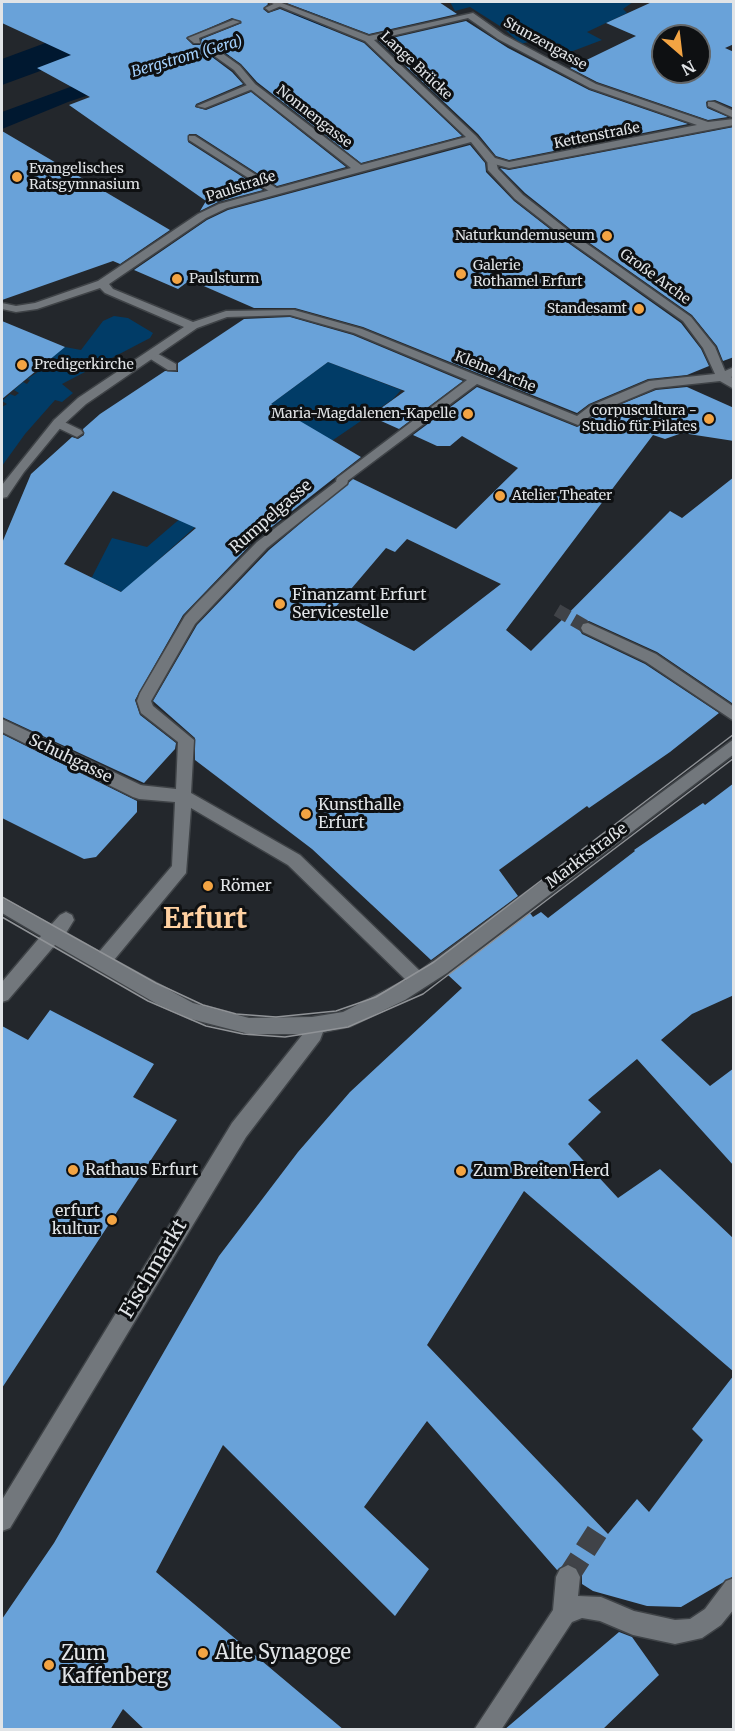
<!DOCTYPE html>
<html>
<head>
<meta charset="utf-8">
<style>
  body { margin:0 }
  #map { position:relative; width:735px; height:1731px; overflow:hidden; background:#23272c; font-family:Merriweather,serif }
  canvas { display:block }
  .frame { position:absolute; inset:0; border:3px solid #e1e4e7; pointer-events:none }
  .north { position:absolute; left:651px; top:24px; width:60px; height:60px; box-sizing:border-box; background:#0e1012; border:2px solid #626567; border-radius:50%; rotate:152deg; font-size:16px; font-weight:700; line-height:24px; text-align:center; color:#e1e4e7 }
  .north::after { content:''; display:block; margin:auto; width:21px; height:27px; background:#f3a443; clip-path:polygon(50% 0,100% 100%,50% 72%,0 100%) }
</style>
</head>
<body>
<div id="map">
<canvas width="735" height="1731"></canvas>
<div class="frame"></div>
<div class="north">N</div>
</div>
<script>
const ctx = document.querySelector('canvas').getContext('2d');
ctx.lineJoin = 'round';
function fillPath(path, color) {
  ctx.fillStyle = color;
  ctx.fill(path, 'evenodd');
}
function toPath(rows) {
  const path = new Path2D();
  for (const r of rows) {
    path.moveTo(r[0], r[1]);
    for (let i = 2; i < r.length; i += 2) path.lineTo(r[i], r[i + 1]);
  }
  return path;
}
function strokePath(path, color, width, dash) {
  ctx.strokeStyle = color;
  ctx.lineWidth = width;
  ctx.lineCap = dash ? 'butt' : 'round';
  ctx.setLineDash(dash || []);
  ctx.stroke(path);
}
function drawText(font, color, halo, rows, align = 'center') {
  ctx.font = font + ' Merriweather,serif';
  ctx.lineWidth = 6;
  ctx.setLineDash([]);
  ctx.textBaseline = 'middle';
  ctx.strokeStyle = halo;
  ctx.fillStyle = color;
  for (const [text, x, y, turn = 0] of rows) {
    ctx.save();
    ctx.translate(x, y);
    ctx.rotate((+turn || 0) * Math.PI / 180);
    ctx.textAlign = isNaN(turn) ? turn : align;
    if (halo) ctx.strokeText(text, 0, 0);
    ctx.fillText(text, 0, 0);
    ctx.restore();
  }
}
fillPath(toPath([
  [450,2,633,2,623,9,627,13,587,32,602,40,565,54,556,49,547,52,528,42,521,44,503,28,470,7,455,11],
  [114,316,128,318,153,333,150,338,62,384,73,393,62,402,55,400,25,434,2,466,2,407,7,404,2,401,10,394,15,396,19,393,14,390,23,382,27,384,30,380,27,379,41,370,39,368,52,359,50,358,59,350,65,347,81,350,103,321],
  [328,362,401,390,393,399,317,451,205,518,145,572,159,610,99,581,61,617,2,660,2,646,18,646,55,585,92,577,112,538,147,547,224,481,291,417,271,404]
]), '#013c67');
fillPath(toPath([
  [271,42,211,54,68,102,2,129,2,112,81,83,201,48]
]), '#001830');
fillPath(toPath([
  [139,2,186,2,181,10,122,41,2,85,2,59,94,25,139,2],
  [335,2,395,2,390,10,211,61,197,58,191,49,197,40,335,2]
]), '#001830');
fillPath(toPath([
  [2,2,267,2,268,4,263,9,268,13,280,9,364,43,462,136,361,163,257,82,241,64,220,49,213,49,212,57,232,72,243,84,196,104,195,107,206,110,251,92,346,167,277,186,196,134,189,134,188,142,263,190,218,202,200,211,206,201,69,105,90,97,37,68,71,55,2,23],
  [232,18,242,23,202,39,200,45,193,45,186,38],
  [284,2,439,2,457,14,369,34],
  [652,2,734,2,734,44,725,48,734,52,734,108,715,100,706,102,707,108,728,117,708,120,597,82,570,68,636,36,606,23],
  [663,36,699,36,699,72,663,72],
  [466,21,508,48,589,90,688,124,509,160,496,156,478,134,379,41],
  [734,127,734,357,723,361,717,346,692,315,574,232,525,193,500,168,509,170],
  [2,131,170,230,120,264,113,261,2,300],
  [470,145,485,163,486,172,514,201,564,240,681,323,701,349,709,366,687,375,648,379,589,404,577,413,363,327,295,308,254,308,190,280,178,289,134,270,207,220,228,210],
  [290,317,353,335,463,381,399,429,370,416,405,391,328,362,271,404,361,457,255,540,183,615,135,700,140,715,176,743,175,749,144,783,2,717,2,543,31,474,72,437,78,439,84,435,83,429,100,414,165,371,178,372,178,363,244,319],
  [113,491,196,528,121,592,64,564],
  [2,321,65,347,2,399],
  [477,387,577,427,597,414,656,390,687,387,734,408,734,441,682,433,665,439,653,435,506,630,531,651,670,511,682,518,734,477,734,701,732,703,657,652,589,621,581,623,579,629,582,634,645,664,719,713,670,752,589,808,587,806,499,870,518,896,431,960,312,849,195,760,195,738,153,701,197,625,269,550,353,479,456,529,518,468,462,436,450,446,437,446,413,435],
  [407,539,501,584,414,651,334,609,386,548,395,552],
  [2,734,137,801,137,812,96,857,84,859,2,818],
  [734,783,734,995,692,1014,661,1040,710,1086,734,1068,734,1166,637,1059,588,1100,601,1112,568,1144,618,1198,660,1169,734,1239,734,1372,524,1191,427,1345,608,1534,637,1499,649,1512,703,1440,692,1429,734,1375,734,1576,681,1607,647,1606,593,1591,582,1584,582,1576,577,1567,567,1563,557,1570,427,1421,364,1507,429,1569,395,1616,223,1445,156,1572,344,1730,145,1730,123,1709,110,1730,2,1730,2,1619,54,1543,219,1256,298,1152,350,1092,462,988,448,975,530,913,533,917,541,912,548,918,635,851,634,850,703,803,705,805],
  [50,1010,154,1064,133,1097,177,1120,2,1388,2,1026,28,1040],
  [619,1632,632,1637,659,1675,602,1730,504,1730]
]), '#69a2d9');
strokePath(toPath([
  [557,610,588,628]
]), '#404348', 13, [13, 6]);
strokePath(toPath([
  [568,1577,597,1532]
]), '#404348', 22, [22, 10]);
const service = toPath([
  [278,2,281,6,269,11,265,8,278,2],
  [233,20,240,22,199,38,200,43,194,43,188,38,233,20],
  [252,83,255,84,255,88,205,108,197,106,252,83],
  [189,136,195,136,281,191,272,193,189,140,189,136],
  [153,351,176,364,176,370,168,370,149,358,147,355,153,351],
  [58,419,81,430,83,433,77,437,54,426,54,420,58,419]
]);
const pedestrian = toPath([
  [708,102,714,102,734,111,734,118,708,106,708,102],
  [487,158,495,158,498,169,523,195,573,234,691,317,715,347,725,371,734,367,734,376,731,377,734,379,734,389,720,381,655,388,598,412,590,412,590,406,649,381,715,374,703,348,683,321,565,238,515,199,488,170,487,158],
  [342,477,348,481,347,484,267,548,195,624,151,701,153,706,194,740,191,793,300,855,420,971,734,739,734,754,447,973,405,1000,351,1026,323,1032,320,1040,246,1137,10,1528,2,1531,2,1500,232,1123,303,1034,249,1034,191,1019,157,1004,55,945,8,1000,2,1002,2,982,41,936,2,913,2,898,51,925,60,915,66,912,72,915,74,920,66,933,99,952,172,866,175,802,139,799,133,797,131,792,133,787,139,785,176,789,178,742,141,713,137,701,140,693,185,616,196,604,257,542,342,477],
  [191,808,288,865,406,980,343,1012,312,1017,249,1018,193,1003,114,960,186,873,191,808],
  [588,623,656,654,734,707,734,721,646,662,583,632,581,628,583,624,588,623]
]);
const minor = toPath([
  [269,2,279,2,369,36,473,13,504,35,596,84,708,122,734,119,734,125,509,168,487,162,471,142,227,208,206,218,109,284,113,289,193,322,226,311,294,310,362,329,577,416,590,406,594,405,600,409,578,425,477,384,342,485,336,481,337,478,467,380,354,333,290,315,227,317,197,328,86,404,62,426,24,472,7,497,2,498,2,485,54,420,78,398,184,327,105,293,100,288,37,309,16,312,2,309,2,303,16,306,35,303,98,281,198,214,219,204,351,168,249,88,234,70,213,55,213,51,219,51,240,66,255,84,361,165,466,137,365,41,269,2],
  [468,18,498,39,590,88,697,125,509,162,495,158,476,136,374,40,468,18],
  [2,719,145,787,147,792,145,797,133,797,2,732,2,719],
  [568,1565,576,1569,580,1577,578,1596,601,1597,634,1611,675,1620,690,1619,705,1609,726,1581,734,1578,734,1609,721,1625,702,1638,675,1644,633,1635,600,1621,582,1618,572,1622,501,1730,474,1730,553,1610,556,1577,560,1569,568,1565]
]);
strokePath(service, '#3f4347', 3);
strokePath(pedestrian, '#3f4347', 3);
strokePath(minor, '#3f4347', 3);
fillPath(service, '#72777c');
fillPath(pedestrian, '#72777c');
fillPath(minor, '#72777c');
strokePath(toPath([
  [2,897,156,983,203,1005,236,1014,276,1017,336,1011,376,997,434,962,734,734],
  [2,917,148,1001,206,1026,243,1034,285,1037,348,1027,423,994,734,758]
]), '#909397', 1.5);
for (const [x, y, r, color] of [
  [17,177,6,"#f3a443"],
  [607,236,6,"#f3a443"],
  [461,274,6,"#f3a443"],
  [177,279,6,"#f3a443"],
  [639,309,6,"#f3a443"],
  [22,365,6,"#f3a443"],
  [468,414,6,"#f3a443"],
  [709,419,6,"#f3a443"],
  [500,496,6,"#f3a443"],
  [280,604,6,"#f3a443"],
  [306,814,6,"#f3a443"],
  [208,886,6,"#f3a443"],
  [73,1170,6,"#f3a443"],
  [461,1171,6,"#f3a443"],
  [112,1220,6,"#f3a443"],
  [203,1653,6,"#f3a443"],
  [49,1665,6,"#f3a443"]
]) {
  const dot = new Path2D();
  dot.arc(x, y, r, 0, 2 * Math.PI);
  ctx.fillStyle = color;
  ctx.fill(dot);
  strokePath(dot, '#0e1012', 2);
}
drawText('14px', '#e1e4e7', '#0e1012', [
  ["Stunzengasse",545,44,29],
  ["Lange Brücke",416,66,43],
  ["Nonnengasse",314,117,38],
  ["Kettenstraße",597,136,-11],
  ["Paulstraße",241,187,-18],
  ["Große Arche",655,277,36],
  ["Kleine Arche",495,372,22]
]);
drawText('14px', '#e1e4e7', '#0e1012', [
  ["Evangelisches",29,169],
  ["Ratsgymnasium",29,185],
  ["Naturkundemuseum",595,236,"right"],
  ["Galerie",473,266],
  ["Rothamel Erfurt",473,282],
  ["Paulsturm",189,279],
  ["Standesamt",627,309,"right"],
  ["Predigerkirche",34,365],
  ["corpuscultura -",697,411,"right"],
  ["Studio für Pilates",697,427,"right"],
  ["Maria-Magdalenen-Kapelle",456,414,"right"],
  ["Atelier Theater",512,496]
], 'left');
drawText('italic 15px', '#a3d1fd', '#0e1012', [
  ["Bergstrom (Gera)",187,57,-16]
]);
drawText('16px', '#e1e4e7', '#0e1012', [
  ["Rumpelgasse",271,517,-41],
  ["Schuhgasse",70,759,26],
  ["Marktstraße",587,856,-37]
]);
drawText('16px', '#e1e4e7', '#0e1012', [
  ["Finanzamt Erfurt",292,595],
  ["Servicestelle",292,613],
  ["Kunsthalle",318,805],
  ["Erfurt",318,823],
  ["Römer",220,886],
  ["Rathaus Erfurt",85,1170],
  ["Zum Breiten Herd",473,1171],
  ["erfurt",100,1211,"right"],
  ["kultur",100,1229,"right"]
], 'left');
drawText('20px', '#e1e4e7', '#0e1012', [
  ["Fischmarkt",154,1269,-59]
]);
drawText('20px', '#e1e4e7', '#0e1012', [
  ["Alte Synagoge",215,1653],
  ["Zum",61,1654],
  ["Kaffenberg",61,1677]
], 'left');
drawText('bold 28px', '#fed0a1', '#0e1012', [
  ["Erfurt",205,920]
]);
</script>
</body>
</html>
